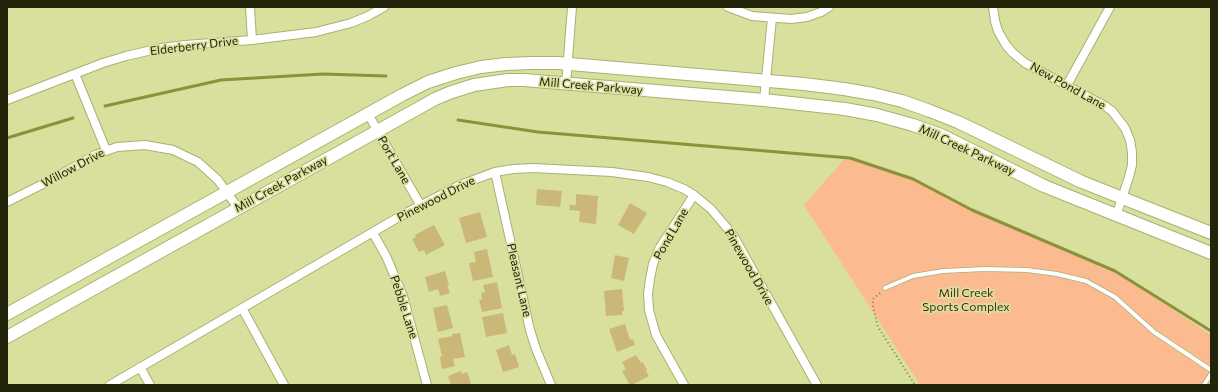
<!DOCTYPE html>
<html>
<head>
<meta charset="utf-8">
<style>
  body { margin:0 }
  #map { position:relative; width:1218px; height:392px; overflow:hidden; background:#d9e09e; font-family:Commissioner,sans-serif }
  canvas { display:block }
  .frame { position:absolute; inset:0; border:8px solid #23250b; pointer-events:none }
</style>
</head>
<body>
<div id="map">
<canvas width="1218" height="392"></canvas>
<div class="frame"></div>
</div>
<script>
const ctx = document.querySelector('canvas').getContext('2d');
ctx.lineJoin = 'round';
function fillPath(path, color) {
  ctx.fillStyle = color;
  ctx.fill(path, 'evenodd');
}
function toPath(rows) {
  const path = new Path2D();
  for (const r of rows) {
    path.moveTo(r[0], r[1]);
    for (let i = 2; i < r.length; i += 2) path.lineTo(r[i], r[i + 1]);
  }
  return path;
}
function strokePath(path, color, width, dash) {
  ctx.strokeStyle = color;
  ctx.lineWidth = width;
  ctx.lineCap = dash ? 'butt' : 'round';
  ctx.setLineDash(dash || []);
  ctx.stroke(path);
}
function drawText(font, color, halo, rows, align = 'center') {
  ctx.font = font + ' Commissioner,sans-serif';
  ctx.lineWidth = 3.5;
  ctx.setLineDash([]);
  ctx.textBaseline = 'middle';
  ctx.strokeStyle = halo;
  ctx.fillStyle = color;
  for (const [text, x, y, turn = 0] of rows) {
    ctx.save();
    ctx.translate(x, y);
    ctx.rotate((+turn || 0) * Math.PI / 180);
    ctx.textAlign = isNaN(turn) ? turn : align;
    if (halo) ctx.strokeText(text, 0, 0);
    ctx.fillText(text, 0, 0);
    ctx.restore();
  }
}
fillPath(toPath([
  [846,157,913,179,967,207,1115,271,1211,335,1211,385,920,385,804,205]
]), '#fcba90');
strokePath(toPath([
  [105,106,221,80,323,74,386,76],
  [458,120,538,132,850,158,913,179,972,210,1115,271,1211,331],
  [7,138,73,118]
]), '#8b9238', 3);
fillPath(toPath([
  [537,189,562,191,560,207,536,205],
  [576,194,598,196,596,224,579,222,580,211,569,210,570,205,576,205],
  [630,203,647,213,634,234,618,225],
  [480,212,487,237,466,243,459,218],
  [434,225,445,245,426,255,424,250,419,252,412,239,416,237,415,235],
  [487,249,493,277,473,281,469,263,476,262,474,252],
  [615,255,629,258,624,281,611,278],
  [445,271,449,285,447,285,450,293,440,296,438,289,429,292,425,277],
  [497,282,502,308,482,312,479,300,482,299,481,293,485,292,483,285],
  [622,289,624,311,622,311,622,315,606,316,604,291],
  [447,305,453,328,438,332,433,308],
  [503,313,507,333,486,337,482,317],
  [625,324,630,340,633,339,635,345,617,352,609,329],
  [460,333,465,357,453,359,455,366,442,369,440,357,442,356,438,339,452,336,452,334],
  [509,345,512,355,515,354,519,367,503,372,496,350],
  [636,355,641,363,643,362,647,370,646,371,649,376,632,385,630,385,622,371,626,369,622,362],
  [461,371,462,374,467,372,471,383,467,385,451,385,448,376]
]), '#cbb778');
const lane = toPath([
  [885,288,913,276,943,271,985,269,1027,270,1057,274,1086,281,1115,297,1154,332,1211,370],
  [1204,385,1211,374]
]);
const street = toPath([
  [250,7,252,40],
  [728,7,752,16,791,19,807,17,821,12,829,7],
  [993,7,995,21,998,31,1006,45,1013,53,1025,63,1105,106,1112,111,1125,128,1130,140,1132,152,1132,165,1129,177,1116,216],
  [75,74,106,150],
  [566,84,572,7],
  [1067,85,1110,7],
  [7,100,103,63,126,56,161,48,185,45,252,40,316,32,351,23,368,16,384,7],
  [764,100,772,18],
  [368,114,421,206],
  [495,172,530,330,536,349,551,385],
  [7,202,49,181,95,155,117,147,145,145,173,150,198,162,218,180,238,208],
  [373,233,386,256,403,296,427,385],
  [242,308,284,385],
  [140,367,150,385],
  [110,385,404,214,460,185,495,172,513,169,533,168,612,172,648,177,667,182,684,189,694,195,711,209,733,235,817,385],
  [684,385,656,335,649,310,648,294,650,279,653,264,659,249,694,195]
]);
const secondary = toPath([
  [7,314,402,95,428,82,456,73,481,67,506,64,532,63,558,63,804,84,844,89,873,94,902,101,930,111,958,122,1082,182,1211,233],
  [7,337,435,99,449,93,474,85,508,80,524,80,764,100,845,109,877,115,913,125,941,135,1044,186,1211,253]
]);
strokePath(lane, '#aab171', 5.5);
strokePath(street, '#aab171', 10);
strokePath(secondary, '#aab171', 14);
strokePath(toPath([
  [880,293,873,299,873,306,878,327,915,385]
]), '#7b8052', 2, [1, 3]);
strokePath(lane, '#fff', 4);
strokePath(street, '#fff', 8);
strokePath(secondary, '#fff', 12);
drawText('12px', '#23250b', '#d9e09e', [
  ["Elderberry Drive",194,46,-7],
  ["Mill Creek Parkway",591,86,5],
  ["New Pond Lane",1068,86,29],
  ["Mill Creek Parkway",967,150,25],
  ["Port Lane",394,160,60],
  ["Willow Drive",73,168,-28],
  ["Mill Creek Parkway",281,184,-29],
  ["Pinewood Drive",436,199,-27],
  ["Pond Lane",671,234,-60],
  ["Pinewood Drive",749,267,60],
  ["Pleasant Lane",519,280,77],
  ["Pebble Lane",404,307,72]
]);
drawText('12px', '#482914', '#d9e09e', [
  ["Mill Creek",966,293],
  ["Sports Complex",966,307]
]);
</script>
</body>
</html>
